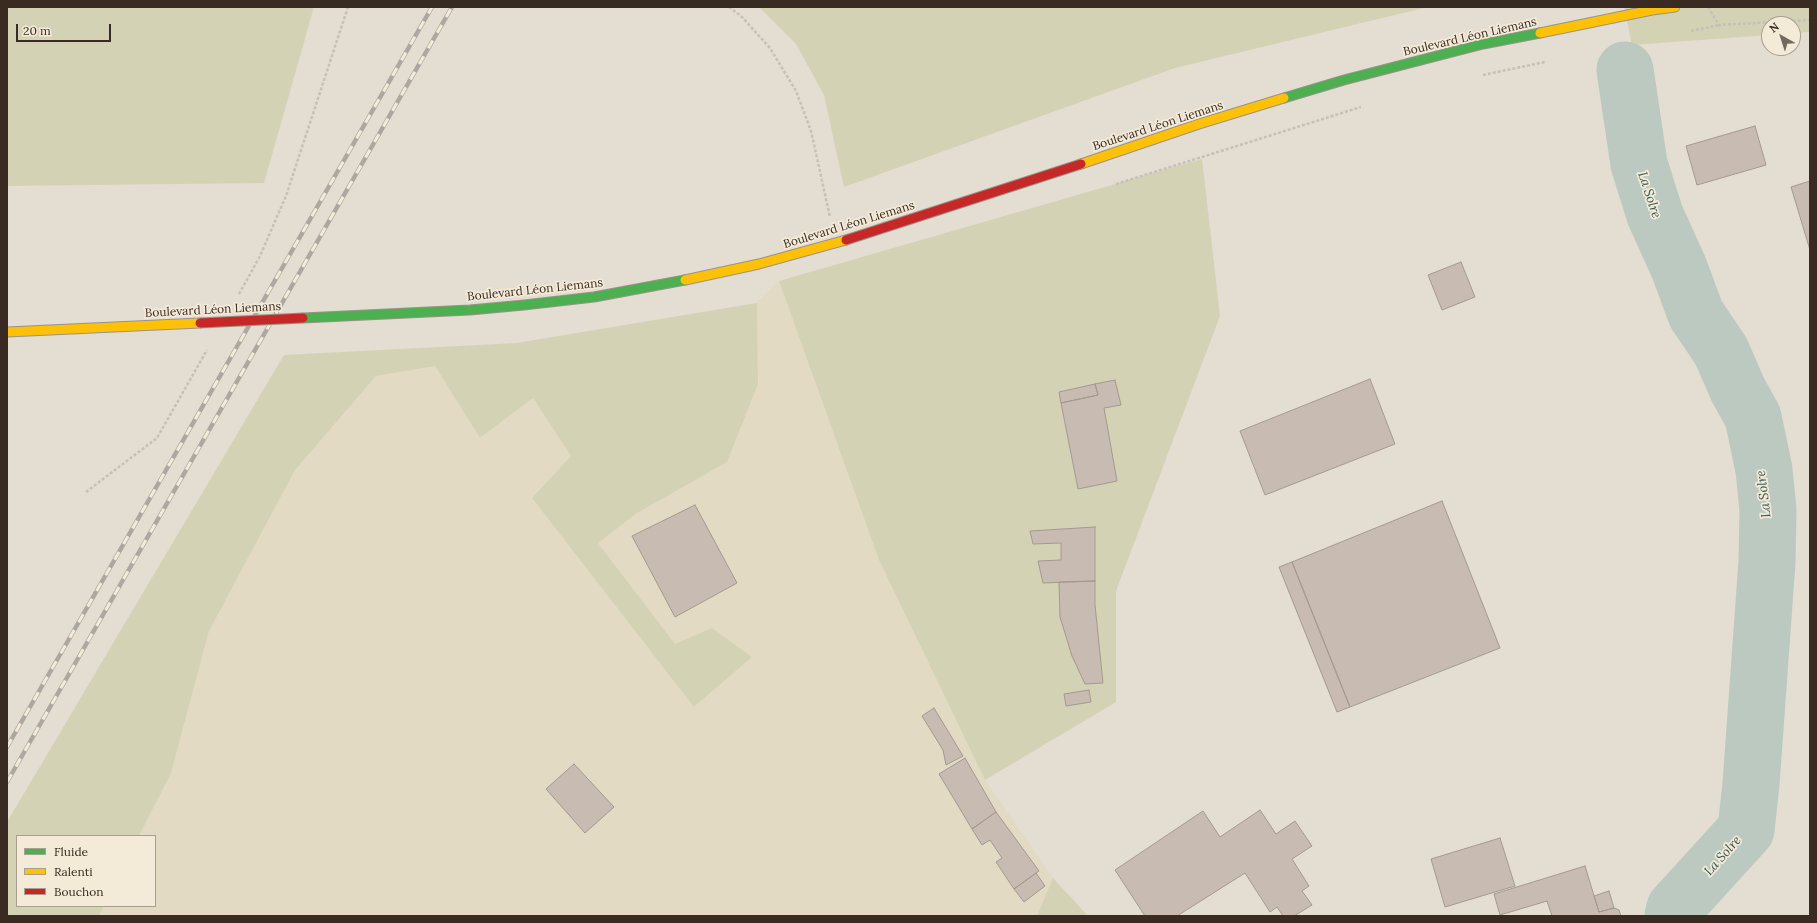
<!DOCTYPE html>
<html>
<head>
<meta charset="utf-8">
<style>
  body { margin:0 }
  #map { position:relative; width:1817px; height:923px; overflow:hidden; background:#e4ddd1; font-family:Lora,serif }
  canvas { display:block }
  .frame { position:absolute; inset:0; border:8px solid #392b21; pointer-events:none }
  .legend { position:absolute; left:16px; top:835px; width:140px; height:72px; box-sizing:border-box; background:#f4ead8; border:1px solid #a99e8f; margin:0; padding:5px 7px; list-style:none; font-size:12px; color:#392b21 }
  .legend li { display:flex; align-items:center; gap:8px; height:20px }
  .legend b { width:20px; border:1px solid #a99e8f }
  .north { position:absolute; left:1761px; top:16px; width:40px; height:40px; box-sizing:border-box; background:#f4ead8; border:1px solid #a99e8f; border-radius:50%; rotate:321deg; font-size:11px; font-weight:700; line-height:16px; text-align:center; color:#392b21 }
  .north::after { content:''; display:block; margin:auto; width:14px; height:18px; background:#75695f; clip-path:polygon(50% 0,100% 100%,50% 72%,0 100%) }
  .scale { position:absolute; left:16px; top:24px; width:95px; height:18px; box-sizing:border-box; border:2px solid #392b21; border-top:0; padding-left:5px; font-size:12px; line-height:14px; white-space:nowrap; color:#392b21; -webkit-text-stroke:3px #f4ead8; paint-order:stroke }
</style>
</head>
<body>
<div id="map">
<canvas width="1817" height="923"></canvas>
<div class="frame"></div>
<ul class="legend">
<li><b style="height:5px;background:#4caf50"></b>Fluide</li>
<li><b style="height:5px;background:#ffc107"></b>Ralenti</li>
<li><b style="height:5px;background:#c62828"></b>Bouchon</li>
</ul>
<div class="north">N</div>
<div class="scale">20 m</div>
</div>
<script>
const ctx = document.querySelector('canvas').getContext('2d');
ctx.lineJoin = 'round';
function fillPath(path, color) {
  ctx.fillStyle = color;
  ctx.fill(path, 'evenodd');
}
function toPath(rows) {
  const path = new Path2D();
  for (const r of rows) {
    path.moveTo(r[0], r[1]);
    for (let i = 2; i < r.length; i += 2) path.lineTo(r[i], r[i + 1]);
  }
  return path;
}
function strokePath(path, color, width, dash) {
  ctx.strokeStyle = color;
  ctx.lineWidth = width;
  ctx.lineCap = dash ? 'butt' : 'round';
  ctx.setLineDash(dash || []);
  ctx.stroke(path);
}
function drawText(font, color, halo, rows, align = 'center') {
  ctx.font = font + ' Lora,serif';
  ctx.lineWidth = 3.5;
  ctx.setLineDash([]);
  ctx.textBaseline = 'middle';
  ctx.strokeStyle = halo;
  ctx.fillStyle = color;
  for (const [text, x, y, turn = 0] of rows) {
    ctx.save();
    ctx.translate(x, y);
    ctx.rotate((+turn || 0) * Math.PI / 180);
    ctx.textAlign = isNaN(turn) ? turn : align;
    if (halo) ctx.strokeText(text, 0, 0);
    ctx.fillText(text, 0, 0);
    ctx.restore();
  }
}
fillPath(toPath([
  [779,281,879,560,985,780,1053,878,1037,916,99,916,104,906,155,906,155,836,139,836,171,773,209,631,295,470,376,376,435,366,480,438,533,398,571,456,532,498,695,707,752,657,712,628,675,644,598,543,637,513,758,384,757,303]
]), '#e2dac3');
fillPath(toPath([
  [7,7,314,7,264,183,7,186],
  [759,7,1428,7,1175,68,844,187,824,95,796,44],
  [1624,7,1810,7,1810,32,1793,33,1793,24,1769,24,1769,35,1632,45],
  [1202,159,1220,316,1116,591,1116,702,985,780,879,560,779,281],
  [757,303,758,384,727,462,637,513,598,543,675,644,712,628,752,657,694,707,532,498,571,456,533,398,480,438,435,366,376,376,295,470,209,631,171,773,139,836,17,836,17,906,104,906,99,916,7,916,7,822,284,355,517,343],
  [1053,878,1088,916,1037,916]
]), '#d4d2b5');
strokePath(toPath([
  [1625,70,1639,164,1655,215,1679,268,1696,314,1721,351,1738,390,1753,417,1764,470,1768,510,1767,562,1751,784,1746,830,1675,908,1673,916]
]), '#bbc9c0', 57);
const building = toPath([
  [1755,126,1766,165,1697,185,1686,146,1755,126],
  [1810,181,1810,250,1791,187,1810,181],
  [1461,262,1475,297,1442,310,1428,275,1461,262],
  [1370,379,1395,444,1265,495,1240,431,1370,379],
  [1115,380,1121,405,1104,408,1117,481,1078,489,1061,403,1098,395,1095,384,1115,380],
  [1095,384,1098,395,1061,403,1059,392,1095,384],
  [1442,501,1500,648,1350,707,1292,562,1442,501],
  [695,505,737,583,675,617,632,536,695,505],
  [1095,527,1095,581,1043,583,1038,561,1061,560,1061,543,1033,544,1030,531,1095,527],
  [1292,562,1350,707,1337,712,1279,567,1292,562],
  [1095,581,1095,605,1103,683,1085,684,1072,656,1060,617,1059,582,1095,581],
  [1089,690,1091,702,1066,706,1064,694,1089,690],
  [934,708,963,756,946,765,943,750,922,716,934,708],
  [965,758,996,812,972,829,939,774,965,758],
  [574,764,614,807,585,833,546,789,574,764],
  [1260,810,1276,834,1295,821,1312,846,1292,859,1309,886,1302,891,1312,905,1294,916,1283,916,1277,907,1270,912,1245,873,1177,916,1145,916,1115,870,1203,811,1220,837,1260,810],
  [996,812,1039,871,1014,889,996,862,1002,858,990,840,982,845,972,829,996,812],
  [1500,838,1515,886,1445,907,1431,859,1500,838],
  [1585,866,1599,912,1614,908,1619,910,1621,916,1552,916,1547,901,1500,915,1494,894,1585,866],
  [1036,873,1045,886,1024,902,1014,889,1036,873],
  [1609,891,1614,908,1599,912,1594,896,1609,891]
]);
fillPath(building, '#c8bcb2');
strokePath(building, '#a49990', 1);
const fast = toPath([
  [1284,98,1344,80,1483,44,1540,33],
  [303,318,470,310,524,305,594,297,685,280]
]);
const slow = toPath([
  [1540,33,1652,10,1675,7],
  [1081,164,1199,124,1284,98],
  [685,280,759,264,846,240],
  [7,332,200,323]
]);
const jam = toPath([
  [846,240,1081,164]
]);
strokePath(fast, '#99928a', 11);
strokePath(slow, '#99928a', 11);
strokePath(jam, '#99928a', 11);
strokePath(toPath([
  [729,7,741,16,770,48,796,91,811,131,830,217],
  [1708,7,1719,25,1810,20],
  [1691,31,1719,25],
  [1483,75,1545,62],
  [1116,184,1361,107],
  [239,294,260,256,286,196,348,7],
  [86,492,157,438,207,350]
]), '#c5c0b8', 2.5, [3, 2]);
strokePath(fast, '#4caf50', 9);
strokePath(slow, '#ffc107', 9);
strokePath(jam, '#c62828', 9);
const rail = toPath([
  [7,747,432,7],
  [7,782,452,7]
]);
strokePath(rail, '#ada7a1', 4.5);
strokePath(rail, '#f4ead8', 3, [9]);
const jamBridge = toPath([
  [200,323,303,318]
]);
strokePath(jamBridge, '#99928a', 11, []);
strokePath(jamBridge, '#c62828', 9);
drawText('12px', '#392b21', '#f4ead8', [
  ["Boulevard Léon Liemans",1470,37,-13],
  ["Boulevard Léon Liemans",1158,126,-18],
  ["Boulevard Léon Liemans",849,225,-17],
  ["Boulevard Léon Liemans",535,290,-6],
  ["Boulevard Léon Liemans",213,310,-3]
]);
drawText('italic 13px', '#325753', '#f4ead8', [
  ["La Solre",1649,195,72],
  ["La Solre",1764,494,-97],
  ["La Solre",1723,856,-48]
]);
</script>
</body>
</html>
